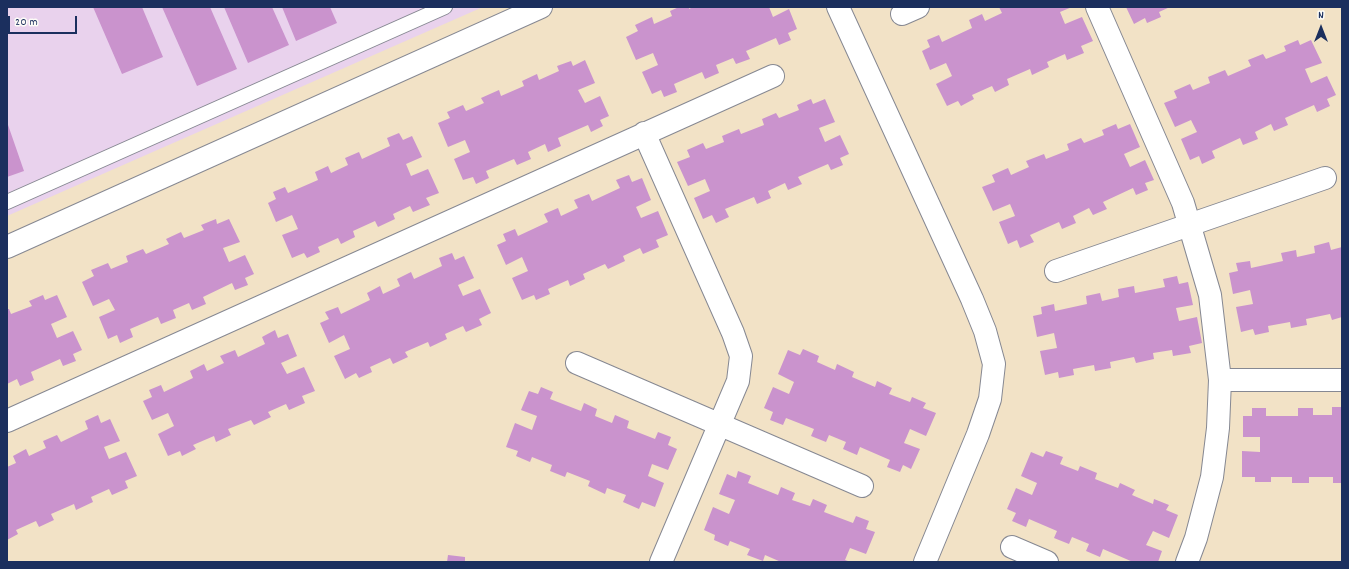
<!DOCTYPE html>
<html>
<head>
<meta charset="utf-8">
<style>
  body { margin:0 }
  #map { position:relative; width:1349px; height:569px; overflow:hidden; background:#f2e2c6; font-family:Dekko,sans-serif }
  canvas { display:block }
  .frame { position:absolute; inset:0; border:8px solid #1b2f5e; pointer-events:none }
  .north { position:absolute; left:1301px; top:8px; width:40px; height:40px; -webkit-text-stroke:3px #fdfcf7; paint-order:stroke; rotate:0deg; font-size:11px; font-weight:700; line-height:16px; text-align:center; color:#1b2f5e }
  .north::after { content:''; display:block; margin:auto; width:14px; height:18px; background:#1b2f5e; clip-path:polygon(50% 0,100% 100%,50% 72%,0 100%) }
  .scale { position:absolute; left:8px; top:16px; width:69px; height:18px; box-sizing:border-box; border:2px solid #1b2f5e; border-top:0; padding-left:5px; font-size:12px; line-height:14px; white-space:nowrap; color:#1b2f5e; -webkit-text-stroke:3px #fdfcf7; paint-order:stroke }
</style>
</head>
<body>
<div id="map">
<canvas width="1349" height="569"></canvas>
<div class="frame"></div>
<div class="north">N</div>
<div class="scale">20 m</div>
</div>
<script>
const ctx = document.querySelector('canvas').getContext('2d');
ctx.lineJoin = 'round';
function fillPath(path, color) {
  ctx.fillStyle = color;
  ctx.fill(path, 'evenodd');
}
function toPath(rows) {
  const path = new Path2D();
  for (const r of rows) {
    path.moveTo(r[0], r[1]);
    for (let i = 2; i < r.length; i += 2) path.lineTo(r[i], r[i + 1]);
  }
  return path;
}
function strokePath(path, color, width, dash) {
  ctx.strokeStyle = color;
  ctx.lineWidth = width;
  ctx.lineCap = dash ? 'butt' : 'round';
  ctx.setLineDash(dash || []);
  ctx.stroke(path);
}
fillPath(toPath([
  [7,7,483,7,7,216]
]), '#e9d2ed');
fillPath(toPath([
  [93,7,142,7,163,57,122,74],
  [162,7,210,7,237,69,197,86],
  [224,7,272,7,289,45,248,63],
  [282,7,330,7,337,23,296,41],
  [679,7,689,7,689,9,693,7,769,7,773,17,789,9,797,29,788,33,791,40,779,45,776,38,746,51,750,59,736,64,733,58,716,65,719,73,705,79,702,72,674,84,677,92,664,97,661,90,652,94,642,72,658,65,653,53,636,60,626,37,638,31,635,25,652,17,654,24,672,16,670,11],
  [999,7,1072,7,1060,12,1065,24,1082,17,1093,41,1081,46,1084,53,1067,60,1065,54,1047,62,1049,67,1032,75,1030,69,1007,79,1009,85,995,92,992,86,972,95,974,99,961,106,958,101,947,106,936,84,952,76,946,63,930,70,922,51,930,47,927,40,939,35,942,42,972,28,969,20,982,14,985,21,1002,13],
  [1126,7,1170,7,1159,12,1161,17,1147,23,1145,18,1134,24],
  [1298,40,1300,45,1311,40,1322,63,1305,69,1311,83,1327,76,1336,95,1327,99,1330,106,1317,112,1314,105,1285,118,1288,125,1274,131,1271,124,1255,132,1258,139,1243,145,1240,138,1212,151,1215,158,1202,164,1199,156,1190,160,1181,139,1197,132,1191,120,1175,127,1164,103,1177,98,1174,91,1190,84,1193,90,1210,83,1208,77,1225,70,1228,76,1251,66,1248,60,1263,54,1266,59,1286,51,1284,46],
  [585,60,595,83,578,90,585,103,600,96,609,116,600,120,603,126,591,132,588,125,558,138,561,146,548,152,545,144,528,152,531,159,517,165,514,159,486,171,489,178,476,184,473,177,463,180,454,159,470,152,465,140,448,147,438,123,450,118,447,112,463,105,466,111,484,103,481,98,499,90,501,96,524,86,522,81,537,74,539,80,559,71,557,66,571,61,573,66],
  [811,99,813,104,825,99,835,122,819,128,825,142,840,135,849,154,840,158,843,165,831,170,828,164,798,177,802,184,788,190,785,183,768,191,771,198,757,204,754,197,725,209,729,217,716,223,712,215,703,219,694,198,710,191,705,179,688,186,677,162,690,157,687,150,703,143,706,149,724,142,722,136,739,129,741,134,764,125,762,119,776,113,779,118,799,110,797,105],
  [7,122,24,171,7,177],
  [1116,124,1118,129,1130,124,1140,147,1124,154,1130,167,1145,160,1154,180,1145,183,1148,190,1136,195,1133,188,1103,202,1107,209,1093,215,1089,208,1073,216,1076,223,1062,229,1059,222,1030,235,1034,242,1020,248,1017,240,1008,244,999,222,1015,216,1010,204,993,211,982,187,995,182,992,175,1008,168,1011,175,1029,167,1026,161,1044,154,1046,159,1069,150,1067,144,1081,138,1084,143,1104,135,1102,130],
  [399,133,403,140,412,136,422,157,406,164,411,176,428,169,439,193,426,198,430,205,413,212,410,206,393,214,395,219,378,227,375,221,353,231,355,237,341,244,338,238,318,247,320,252,307,258,304,253,292,258,282,235,298,229,292,215,276,222,268,203,276,199,273,192,285,187,288,193,318,180,315,172,328,166,331,173,348,165,345,158,359,152,362,159,390,146,387,138],
  [629,175,632,182,642,178,651,200,636,207,641,218,658,211,668,235,656,240,659,247,643,254,640,248,623,256,625,261,608,269,605,264,583,274,585,279,570,286,568,280,548,289,550,294,536,300,534,295,522,300,512,278,528,271,522,257,506,265,497,245,506,241,503,234,515,229,518,236,548,222,544,214,558,208,561,216,578,208,574,200,589,194,592,201,620,188,616,180],
  [216,219,217,224,229,219,240,242,223,248,229,262,245,255,254,274,245,278,248,285,235,290,232,283,203,297,206,304,192,310,189,303,173,310,176,318,161,324,158,317,130,329,133,337,120,343,117,335,108,339,99,317,115,310,109,299,93,306,82,282,94,276,91,270,108,263,111,269,128,262,126,256,143,249,146,254,169,244,166,239,181,232,184,238,204,230,201,225],
  [1329,242,1331,250,1342,247,1342,317,1332,320,1330,314,1306,319,1307,325,1291,328,1290,322,1268,326,1269,332,1255,335,1253,329,1241,332,1236,307,1253,304,1250,290,1233,294,1229,273,1238,271,1236,263,1250,261,1251,268,1283,261,1281,253,1296,250,1297,257,1315,253,1314,246],
  [452,253,455,260,464,256,474,278,458,285,463,296,480,289,491,313,479,319,482,325,466,332,463,326,445,334,447,339,430,347,428,342,405,352,408,357,393,364,390,358,370,367,372,372,359,378,356,373,345,379,334,356,350,349,344,335,329,343,320,323,329,319,325,312,338,307,341,314,370,300,367,293,380,286,383,294,400,286,397,279,411,272,414,279,442,266,439,258],
  [1177,276,1179,284,1188,282,1193,305,1176,308,1179,321,1197,317,1202,343,1189,346,1191,353,1173,356,1172,350,1153,353,1154,359,1136,363,1134,357,1110,362,1111,368,1095,371,1094,365,1073,369,1074,375,1059,378,1058,372,1045,375,1040,351,1057,348,1054,333,1037,337,1033,316,1042,314,1041,307,1054,304,1055,311,1087,304,1086,296,1100,293,1102,301,1119,297,1118,289,1134,286,1135,293,1165,287,1163,279],
  [43,295,45,300,57,295,67,317,51,324,57,338,73,331,82,350,73,354,76,361,63,366,60,359,31,372,34,380,20,386,17,379,7,384,7,309,9,309,11,314,32,306,29,301],
  [275,330,278,338,288,334,297,356,281,363,287,374,304,367,315,391,302,396,305,403,289,410,286,404,268,412,271,417,254,425,251,420,228,429,231,435,216,442,214,436,193,445,196,449,182,456,180,451,168,456,158,434,174,426,168,413,152,420,143,401,152,397,149,390,161,385,164,392,193,378,190,371,204,364,207,371,224,363,220,356,235,350,238,357,265,344,262,337],
  [803,349,819,356,817,362,835,370,837,364,854,372,852,377,875,387,877,381,892,388,889,394,910,402,912,397,926,403,923,408,936,413,926,436,910,429,904,443,920,449,911,469,903,465,900,472,887,467,890,460,860,447,857,455,843,449,846,442,829,435,826,442,811,436,814,429,786,418,783,425,770,420,773,412,764,408,773,387,789,394,794,382,778,374,788,350,800,355],
  [541,387,553,392,550,399,581,411,584,403,597,409,595,416,612,423,615,415,629,421,627,428,655,439,658,432,671,437,668,445,677,449,668,470,652,464,648,476,664,483,655,507,642,502,639,509,623,502,626,495,607,488,605,494,588,486,590,481,567,472,565,477,550,471,552,465,532,457,530,462,516,456,518,451,506,447,515,423,532,430,537,416,521,410,529,391,538,394],
  [1332,407,1342,407,1342,483,1333,483,1333,477,1309,477,1309,483,1292,483,1292,477,1271,477,1271,482,1255,482,1255,477,1242,477,1242,451,1260,452,1260,437,1243,437,1243,416,1252,416,1252,408,1266,408,1266,416,1298,416,1298,408,1313,408,1313,415,1332,415],
  [98,415,101,423,110,419,120,441,104,447,109,459,126,452,137,476,125,481,128,488,112,495,109,489,91,497,93,502,76,510,74,504,51,514,54,520,39,527,36,521,16,530,18,534,7,540,7,467,16,463,13,456,26,449,29,456,46,448,43,441,57,435,61,442,88,429,85,421],
  [1046,451,1063,457,1060,464,1078,471,1080,466,1097,473,1095,479,1118,488,1120,483,1135,490,1132,495,1153,504,1154,499,1169,505,1166,510,1178,515,1169,538,1153,531,1146,545,1162,551,1158,562,1133,562,1103,549,1100,557,1086,551,1089,544,1072,537,1069,544,1054,538,1057,531,1029,519,1026,527,1012,521,1016,513,1007,509,1016,488,1032,495,1037,483,1021,476,1031,452,1043,457],
  [738,471,751,476,748,483,778,495,781,487,795,493,792,500,810,506,813,499,827,505,824,512,853,523,856,516,869,521,866,529,875,532,866,554,850,548,845,560,851,562,781,562,765,555,763,561,747,555,750,549,730,541,728,546,714,540,715,535,704,530,713,507,729,514,735,500,719,494,727,474,736,478],
  [448,555,465,557,465,562,447,562]
]), '#ca93cd');
const lane = toPath([
  [7,202,445,7]
]);
const street = toPath([
  [838,7,972,299,985,331,994,364,990,399,978,434,925,562],
  [1097,7,1183,203,1210,295,1220,380,1218,428,1212,477,1196,538,1187,562],
  [902,14,918,7],
  [644,133,733,333,741,356,738,381,661,562],
  [7,247,541,7],
  [1056,271,1325,178],
  [577,363,862,486],
  [1220,380,1342,380],
  [7,421,773,76],
  [1012,547,1047,562]
]);
strokePath(lane, '#868892', 16);
strokePath(street, '#868892', 24);
strokePath(lane, '#fff', 14);
strokePath(street, '#fff', 22);
</script>
</body>
</html>
